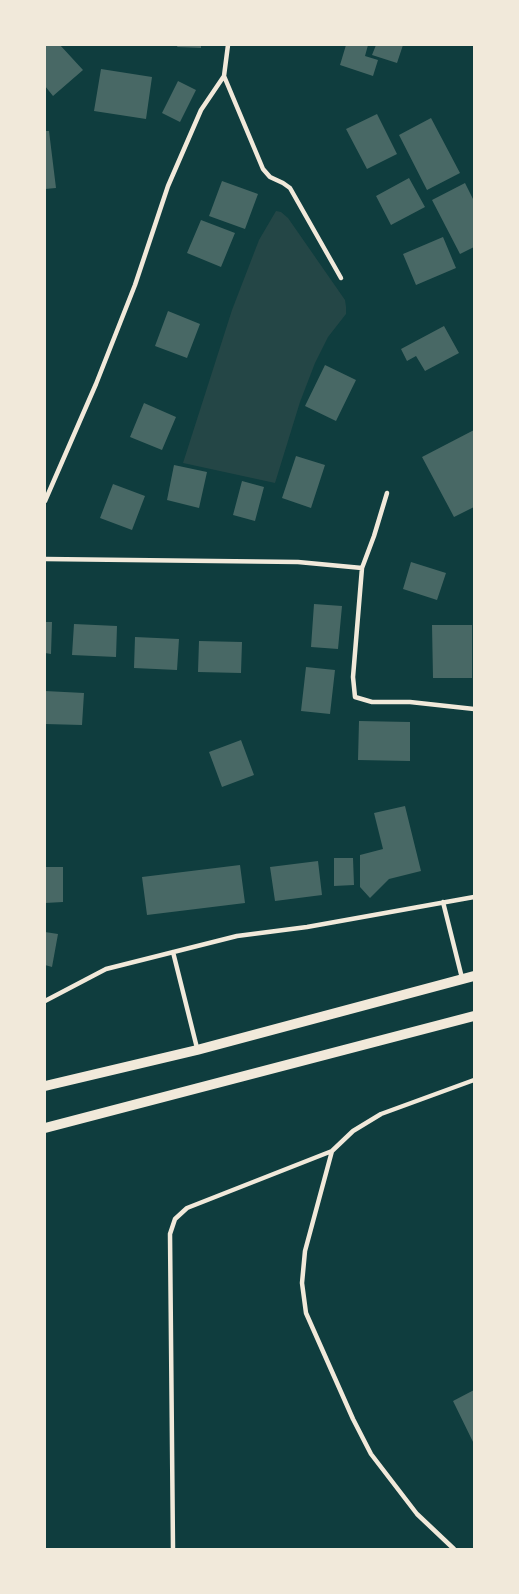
<!DOCTYPE html>
<html>
<head>
<meta charset="utf-8">
<style>
  body { margin:0 }
  #map { position:relative; width:519px; height:1594px; overflow:hidden; background:#0f3d3e; font-family:"DM Sans",sans-serif }
  canvas { display:block }
  .frame { position:absolute; inset:0; border:46px solid #f1e9da; pointer-events:none }
</style>
</head>
<body>
<div id="map">
<canvas width="519" height="1594"></canvas>
<div class="frame"></div>
</div>
<script>
const ctx = document.querySelector('canvas').getContext('2d');
ctx.lineJoin = 'round';
function fillPath(path, color) {
  ctx.fillStyle = color;
  ctx.fill(path, 'evenodd');
}
function toPath(rows) {
  const path = new Path2D();
  for (const r of rows) {
    path.moveTo(r[0], r[1]);
    for (let i = 2; i < r.length; i += 2) path.lineTo(r[i], r[i + 1]);
  }
  return path;
}
function strokePath(path, color, width, dash) {
  ctx.strokeStyle = color;
  ctx.lineWidth = width;
  ctx.lineCap = dash ? 'butt' : 'round';
  ctx.setLineDash(dash || []);
  ctx.stroke(path);
}
fillPath(toPath([
  [276,211,281,212,288,218,345,300,346,307,346,314,328,337,315,363,300,402,275,483,183,463,232,310,259,240]
]), '#244646');
fillPath(toPath([
  [45,45,60,45,83,70,53,96,45,86],
  [178,45,201,45,201,48,177,47],
  [346,45,368,45,365,56,378,60,373,76,340,65],
  [376,45,403,45,397,63,372,55],
  [101,69,152,77,146,119,94,111],
  [178,81,196,90,180,122,162,113],
  [377,114,397,154,367,169,346,129],
  [431,118,460,173,427,190,399,135],
  [45,131,49,131,56,188,45,189],
  [409,178,425,207,391,225,376,196],
  [222,181,258,194,245,229,209,216],
  [465,183,474,201,474,247,460,254,432,200],
  [201,220,235,233,221,267,187,253],
  [443,237,456,268,416,285,403,254],
  [168,311,200,324,187,358,155,346],
  [444,326,459,353,425,371,416,356,407,361,401,349],
  [325,365,356,380,336,421,305,406],
  [144,403,176,417,162,450,130,437],
  [474,430,474,507,454,517,422,457],
  [296,456,325,465,311,508,282,498],
  [174,465,207,472,199,508,167,500],
  [242,481,264,487,255,521,233,515],
  [113,484,145,496,132,530,100,518],
  [411,562,446,573,437,600,403,589],
  [314,604,342,606,338,649,311,647],
  [45,622,52,622,51,654,45,653],
  [74,624,117,626,116,657,72,655],
  [432,625,472,625,472,678,433,678],
  [135,637,179,639,177,670,134,668],
  [199,641,242,642,241,673,198,672],
  [306,667,335,670,330,714,301,711],
  [45,691,84,693,82,725,45,724],
  [359,721,410,722,410,761,358,760],
  [241,740,254,775,222,787,209,752],
  [405,806,421,871,389,879,370,898,360,887,360,855,383,849,374,813],
  [334,858,353,858,354,885,334,886],
  [318,861,322,895,275,901,270,867],
  [240,865,245,903,147,915,142,877],
  [45,867,63,867,63,902,45,903],
  [45,932,58,934,52,967,45,965],
  [474,1390,474,1444,453,1401]
]), '#486865');
strokePath(toPath([
  [224,76,263,169,270,177,283,183,290,188,341,278],
  [45,501,96,384,135,285,168,186,201,110,224,76,228,45],
  [45,559,298,562,362,568,374,536,387,493],
  [362,568,353,677,355,697,372,702,410,702,474,709],
  [443,902,462,978],
  [173,952,197,1048],
  [45,1001,106,969,237,936,307,927,474,897],
  [173,1549,170,1234,175,1219,187,1208,332,1151],
  [454,1549,417,1514,371,1454,353,1419,306,1313,302,1283,305,1251,332,1151,353,1131,381,1114,474,1080]
]), '#f1e9da', 4.5);
strokePath(toPath([
  [45,1086,197,1050,474,976],
  [45,1128,474,1016]
]), '#f1e9da', 10);
</script>
</body>
</html>
